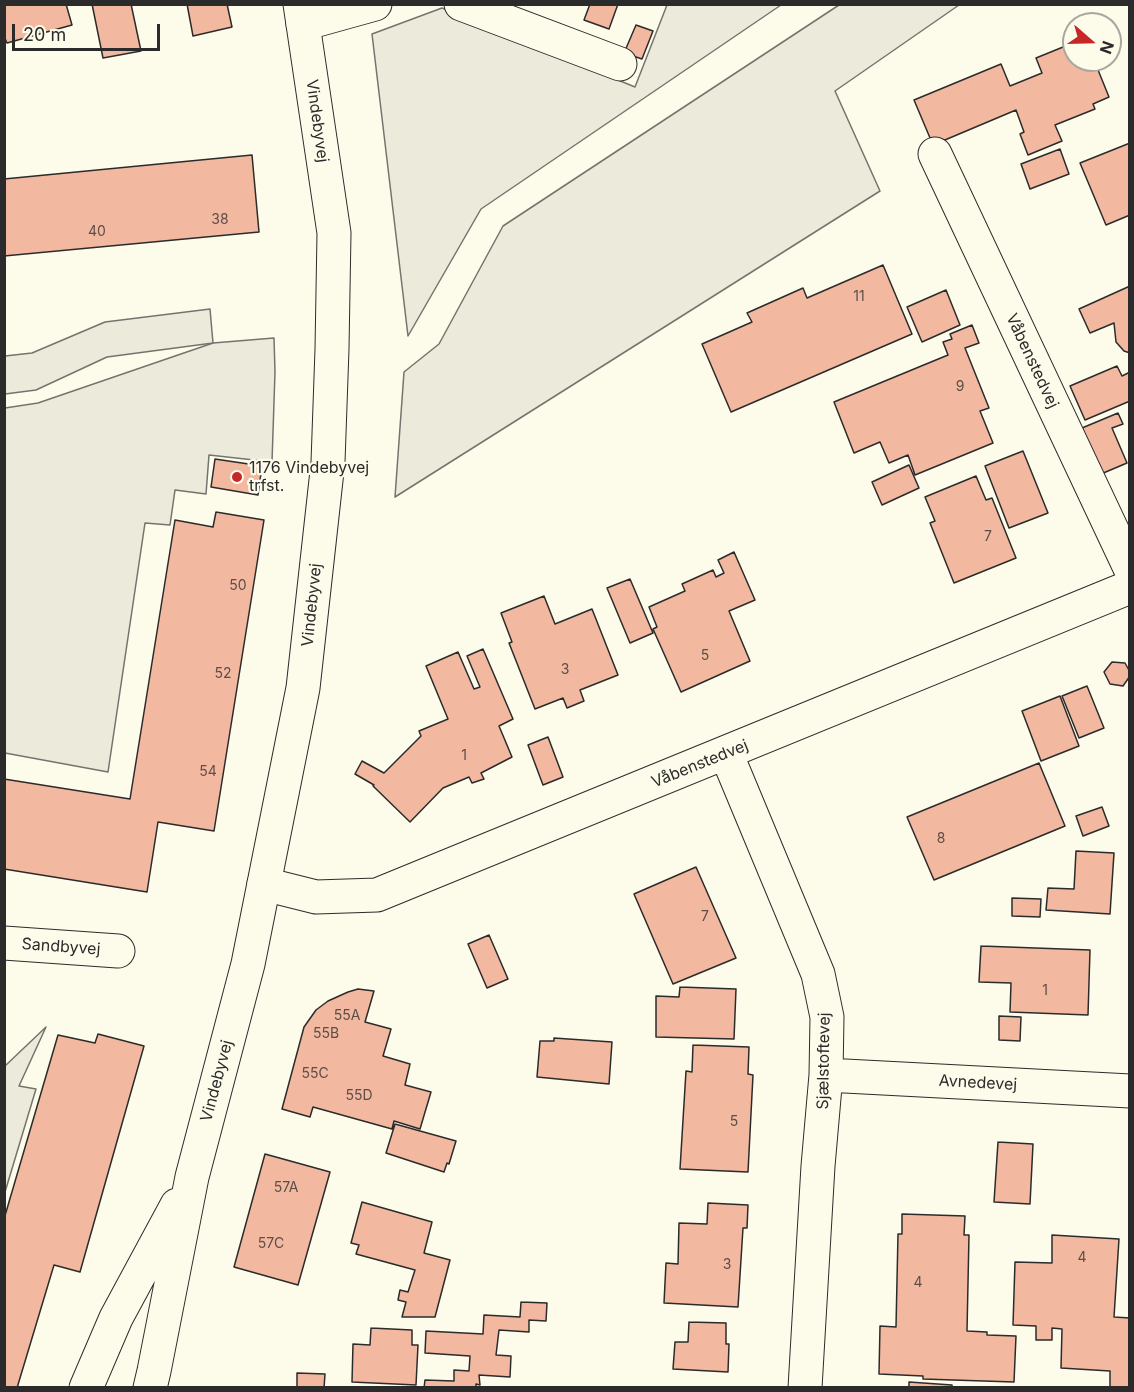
<!DOCTYPE html>
<html>
<head>
<meta charset="utf-8">
<style>
  body { margin:0 }
  #map { position:relative; width:1134px; height:1392px; overflow:hidden; background:#fdfbea; font-family:Inter,sans-serif }
  canvas { display:block }
  .frame { position:absolute; inset:0; border:6px solid #2b2b2b; pointer-events:none }
  .north { position:absolute; left:1062px; top:12px; width:60px; height:60px; box-sizing:border-box; background:#fdfbea; border:2px solid #a9a89e; border-radius:50%; rotate:110deg; font-size:16px; font-weight:700; line-height:24px; text-align:center; color:#2b2b2b }
  .north::after { content:''; display:block; margin:auto; width:21px; height:27px; background:#c62828; clip-path:polygon(50% 0,100% 100%,50% 72%,0 100%) }
  .scale { position:absolute; left:12px; top:24px; width:148px; height:27px; box-sizing:border-box; border:3px solid #2b2b2b; border-top:0; padding-left:8px; font-size:18px; line-height:21px; white-space:nowrap; color:#2b2b2b; -webkit-text-stroke:4px #fdfbea; paint-order:stroke }
</style>
</head>
<body>
<div id="map">
<canvas width="1134" height="1392"></canvas>
<div class="frame"></div>
<div class="north">N</div>
<div class="scale">20 m</div>
</div>
<script>
const ctx = document.querySelector('canvas').getContext('2d');
ctx.lineJoin = 'round';
function fillPath(path, color) {
  ctx.fillStyle = color;
  ctx.fill(path, 'evenodd');
}
function toPath(rows) {
  const path = new Path2D();
  for (const r of rows) {
    path.moveTo(r[0], r[1]);
    for (let i = 2; i < r.length; i += 2) path.lineTo(r[i], r[i + 1]);
  }
  return path;
}
function strokePath(path, color, width, dash) {
  ctx.strokeStyle = color;
  ctx.lineWidth = width;
  ctx.lineCap = dash ? 'butt' : 'round';
  ctx.setLineDash(dash || []);
  ctx.stroke(path);
}
function drawText(font, color, halo, rows, align = 'center') {
  ctx.font = font + ' Inter,sans-serif';
  ctx.lineWidth = 4.5;
  ctx.setLineDash([]);
  ctx.textBaseline = 'middle';
  ctx.strokeStyle = halo;
  ctx.fillStyle = color;
  for (const [text, x, y, turn = 0] of rows) {
    ctx.save();
    ctx.translate(x, y);
    ctx.rotate((+turn || 0) * Math.PI / 180);
    ctx.textAlign = isNaN(turn) ? turn : align;
    if (halo) ctx.strokeText(text, 0, 0);
    ctx.fillText(text, 0, 0);
    ctx.restore();
  }
}
const green = toPath([
  [667,5,781,5,481,209,408,336,372,34,442,8,635,87,667,5],
  [839,5,959,5,835,91,880,191,395,497,404,372,439,344,503,226,839,5],
  [274,338,275,372,272,462,209,455,206,494,175,490,170,525,145,523,108,772,5,753,5,408,38,403,213,343,274,338],
  [46,1027,19,1086,36,1089,5,1192,5,1066,46,1027]
]);
fillPath(green, '#ecebdb');
strokePath(green, '#74746e', 1.5);
const parking = toPath([
  [210,309,213,343,107,357,36,390,5,394,5,356,32,353,105,322,210,309]
]);
fillPath(parking, '#eceadb');
strokePath(parking, '#74746e', 1.5);
const building = toPath([
  [4,4,66,4,72,25,7,43,4,36,4,4],
  [92,4,131,4,141,51,103,58,92,4],
  [187,4,227,4,232,27,193,36,187,4],
  [590,4,618,4,609,29,584,20,590,4],
  [636,25,653,31,642,59,624,53,636,25],
  [1068,45,1077,65,1090,60,1094,60,1109,97,1093,104,1095,109,1055,125,1062,141,1028,155,1020,134,1024,132,1016,110,933,145,914,100,1001,64,1010,86,1042,73,1036,58,1068,45],
  [1130,143,1130,215,1106,225,1080,163,1130,143],
  [1060,149,1069,174,1030,189,1021,164,1060,149],
  [252,155,259,232,4,256,4,179,252,155],
  [883,265,912,334,731,412,702,344,752,322,747,313,803,288,807,298,883,265],
  [1130,286,1130,353,1124,351,1116,342,1114,323,1090,333,1079,309,1130,286],
  [946,290,960,325,922,342,907,307,946,290],
  [972,325,979,343,965,348,989,408,980,411,993,443,915,475,908,455,889,463,880,442,854,453,834,402,948,355,943,342,952,339,950,334,972,325],
  [1117,366,1122,376,1130,372,1130,401,1085,420,1070,386,1117,366],
  [1118,413,1123,424,1112,428,1127,463,1101,474,1082,428,1118,413],
  [1023,451,1048,513,1009,528,985,466,1023,451],
  [215,459,262,466,258,495,211,487,215,459],
  [909,465,919,488,882,505,872,482,909,465],
  [976,476,986,500,992,498,1016,558,954,583,930,523,935,521,925,497,976,476],
  [216,512,264,520,214,831,158,822,147,892,4,869,4,779,130,799,175,520,213,527,216,512],
  [734,552,755,600,729,611,750,661,681,692,653,629,657,627,649,607,685,591,682,584,713,570,716,577,724,573,718,560,734,552],
  [630,579,653,633,630,643,607,588,630,579],
  [544,596,555,624,592,609,618,675,580,690,584,701,567,708,563,698,535,709,509,643,512,642,501,613,544,596],
  [483,649,513,719,499,726,512,757,481,773,484,779,472,783,469,777,443,788,410,822,373,786,374,785,355,774,362,761,384,773,421,736,419,731,448,719,426,666,458,652,474,689,480,687,467,656,483,649],
  [1112,662,1125,663,1130,672,1130,676,1123,686,1110,684,1104,672,1112,662],
  [1087,686,1104,728,1079,738,1062,696,1087,686],
  [1060,696,1079,746,1041,761,1022,711,1060,696],
  [548,737,563,777,543,785,528,745,548,737],
  [1039,763,1065,826,934,880,907,817,1039,763],
  [1102,807,1109,826,1083,836,1076,816,1102,807],
  [1076,851,1114,853,1110,914,1046,910,1048,888,1074,889,1076,851],
  [696,867,736,958,673,984,634,894,696,867],
  [1012,898,1041,899,1040,917,1012,916,1012,898],
  [489,935,508,979,487,988,468,944,489,935],
  [981,946,1090,950,1088,1015,1010,1012,1011,983,979,982,981,946],
  [680,987,736,989,734,1039,656,1037,656,996,679,997,680,987],
  [358,989,374,991,365,1022,391,1029,383,1056,410,1064,405,1085,431,1092,420,1129,394,1121,392,1129,313,1107,310,1117,282,1109,304,1027,316,1010,328,1001,348,992,358,989],
  [999,1016,1021,1017,1020,1041,999,1040,999,1016],
  [98,1034,144,1046,80,1272,54,1265,17,1388,4,1388,4,1219,58,1035,95,1043,98,1034],
  [554,1038,612,1042,609,1084,537,1077,540,1041,554,1041,554,1038],
  [693,1045,749,1047,748,1074,753,1075,748,1172,680,1169,686,1071,692,1072,693,1045],
  [395,1124,456,1141,449,1164,447,1163,444,1172,386,1153,395,1124],
  [998,1142,1033,1144,1030,1204,994,1202,998,1142],
  [265,1154,330,1172,298,1285,234,1267,265,1154],
  [362,1202,432,1222,424,1253,450,1260,435,1317,402,1317,406,1302,398,1300,400,1290,408,1292,415,1270,356,1254,359,1245,351,1243,362,1202],
  [708,1203,748,1205,747,1228,743,1228,738,1307,664,1303,666,1263,678,1264,679,1223,707,1224,708,1203],
  [902,1214,965,1216,964,1235,969,1235,967,1331,987,1332,987,1335,1016,1336,1014,1382,923,1379,923,1376,879,1374,880,1326,896,1327,898,1234,902,1234,902,1214],
  [1052,1235,1119,1239,1114,1317,1130,1318,1130,1388,1110,1388,1110,1371,1061,1368,1062,1329,1052,1328,1052,1340,1036,1340,1036,1326,1013,1325,1015,1262,1052,1263,1052,1235],
  [521,1302,547,1303,546,1321,529,1320,529,1332,499,1330,496,1355,511,1356,510,1377,479,1375,480,1385,476,1384,476,1388,424,1388,425,1380,454,1381,454,1370,469,1371,470,1356,425,1353,426,1331,483,1334,484,1315,520,1317,521,1302],
  [689,1322,726,1323,726,1344,729,1344,728,1372,673,1369,675,1342,688,1342,689,1322],
  [371,1328,412,1330,412,1345,418,1345,416,1385,352,1382,353,1344,370,1345,371,1328],
  [297,1373,325,1374,324,1388,297,1388,297,1373],
  [909,1382,952,1385,952,1388,909,1388,909,1382]
]);
fillPath(building, '#f2b8a0');
strokePath(building, '#2b2b2b', 1.5);
const minor = toPath([
  [461,4,620,64],
  [303,24,375,4],
  [935,154,1130,568],
  [726,753,818,974,827,1017,826,1075,818,1166,805,1388],
  [264,884,316,897,377,895,1130,587],
  [4,943,118,951],
  [826,1075,1130,1091]
]);
const tertiary = toPath([
  [86,1388,116,1318,177,1205],
  [150,1388,154,1371,192,1177,248,964,303,688,328,462,332,349,334,233,300,4]
]);
strokePath(minor, '#2b2b2b', 35);
strokePath(tertiary, '#2b2b2b', 35);
strokePath(minor, '#fdfbea', 33);
strokePath(tertiary, '#fdfbea', 33);
for (const [x, y, r, color] of [
  [237,477,6,"#c62828"]
]) {
  const dot = new Path2D();
  dot.arc(x, y, r, 0, 2 * Math.PI);
  ctx.fillStyle = color;
  ctx.fill(dot);
  strokePath(dot, '#fdfbea', 2);
}
drawText('14px', '#5d4e48', null, [
  ["38",220,220],
  ["40",97,232],
  ["11",859,297],
  ["9",960,387],
  ["7",988,537],
  ["50",238,586],
  ["5",705,656],
  ["3",565,670],
  ["52",223,674],
  ["1",464,756],
  ["54",208,772],
  ["8",941,839],
  ["7",705,917],
  ["1",1045,991],
  ["55A",347,1016],
  ["55B",326,1034],
  ["55C",315,1074],
  ["55D",359,1096],
  ["5",734,1122],
  ["57A",286,1188],
  ["57C",271,1244],
  ["4",1082,1258],
  ["3",727,1265],
  ["4",918,1283]
]);
drawText('16px', '#2b2b2b', '#fdfbea', [
  ["Vindebyvej",317,121,82],
  ["Våbenstedvej",1032,361,65],
  ["Vindebyvej",312,605,-84],
  ["Våbenstedvej",700,764,-22],
  ["Sandbyvej",61,947,4],
  ["Sjælstoftevej",824,1061,-89],
  ["Vindebyvej",217,1081,-75],
  ["Avnedevej",978,1083,3]
]);
drawText('16px', '#2b2b2b', '#fdfbea', [
  ["1176 Vindebyvej",249,468],
  ["trfst.",249,486]
], 'left');
</script>
</body>
</html>
